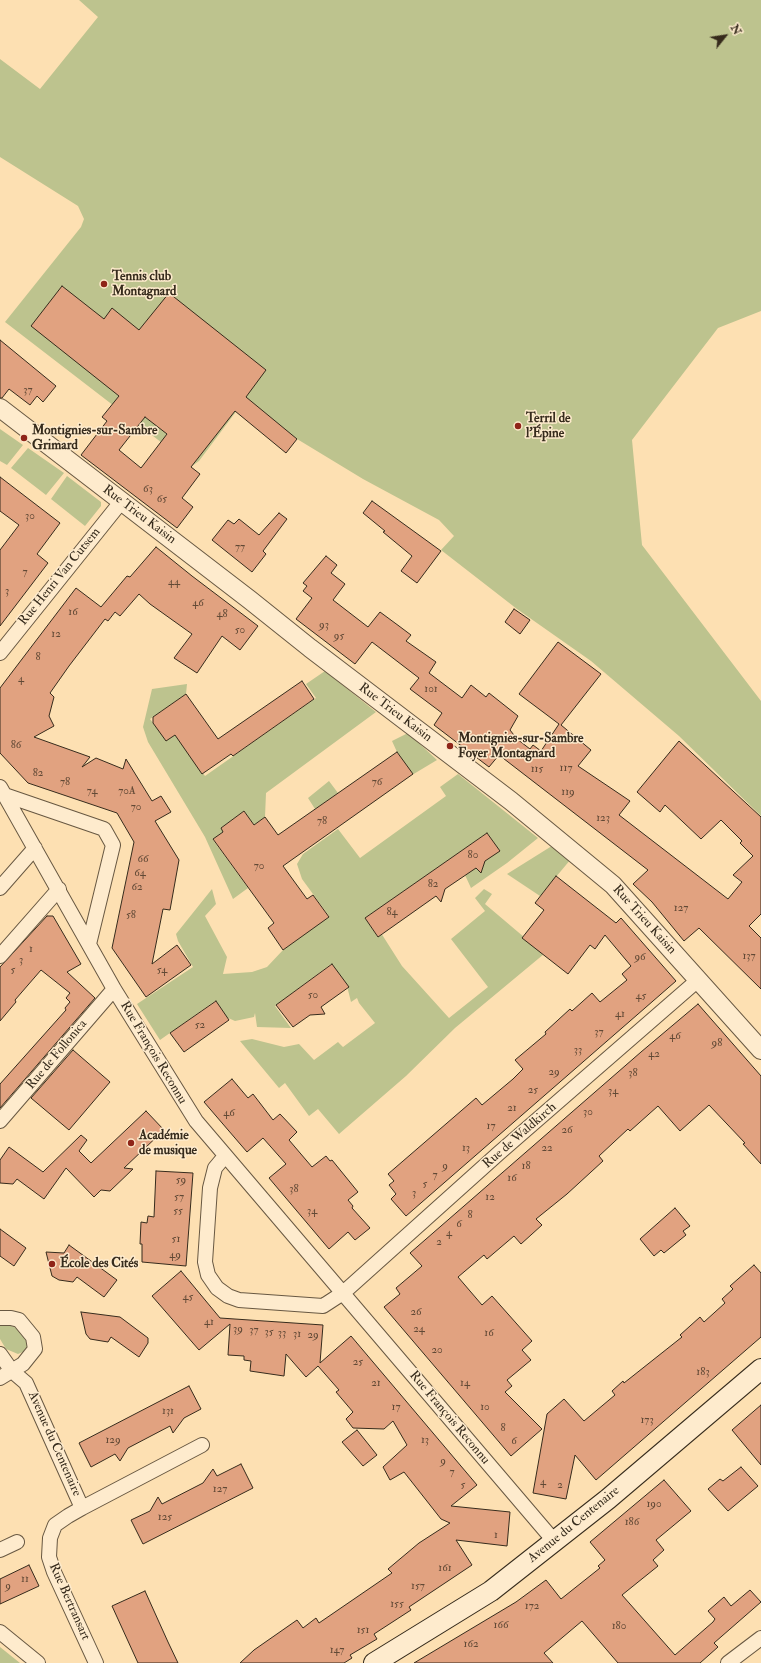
<!DOCTYPE html>
<html>
<head>
<meta charset="utf-8">
<style>
  body { margin:0 }
  #map { position:relative; width:761px; height:1663px; overflow:hidden; background:#fde0b2; font-family:"IM FELL Double Pica",serif }
  canvas { display:block }
  .north { position:absolute; left:705px; top:16px; width:40px; height:40px; -webkit-text-stroke:3px #feebcd; paint-order:stroke; rotate:60deg; font-size:11px; font-weight:700; line-height:16px; text-align:center; color:#362b1c }
  .north::after { content:''; display:block; margin:auto; width:14px; height:18px; background:#362b1c; clip-path:polygon(50% 0,100% 100%,50% 72%,0 100%) }
</style>
</head>
<body>
<div id="map">
<canvas width="761" height="1663"></canvas>
<div class="north">N</div>
</div>
<script>
const ctx = document.querySelector('canvas').getContext('2d');
ctx.lineJoin = 'round';
function fillPath(path, color) {
  ctx.fillStyle = color;
  ctx.fill(path, 'evenodd');
}
function toPath(rows) {
  const path = new Path2D();
  for (const r of rows) {
    path.moveTo(r[0], r[1]);
    for (let i = 2; i < r.length; i += 2) path.lineTo(r[i], r[i + 1]);
  }
  return path;
}
function strokePath(path, color, width, dash) {
  ctx.strokeStyle = color;
  ctx.lineWidth = width;
  ctx.lineCap = dash ? 'butt' : 'round';
  ctx.setLineDash(dash || []);
  ctx.stroke(path);
}
function drawText(font, color, halo, rows, align = 'center') {
  ctx.font = font + ' "IM FELL Double Pica",serif';
  ctx.lineWidth = 3;
  ctx.setLineDash([]);
  ctx.textBaseline = 'middle';
  ctx.strokeStyle = halo;
  ctx.fillStyle = color;
  for (const [text, x, y, turn = 0] of rows) {
    ctx.save();
    ctx.translate(x, y);
    ctx.rotate((+turn || 0) * Math.PI / 180);
    ctx.textAlign = isNaN(turn) ? turn : align;
    if (halo) ctx.strokeText(text, 0, 0);
    ctx.fillText(text, 0, 0);
    ctx.restore();
  }
}
fillPath(toPath([
  [79,0,761,0,761,311,718,328,632,440,642,545,761,701,761,816,679,736,591,661,517,609,441,550,454,536,439,520,363,479,241,405,199,461,192,466,5,322,81,227,84,219,78,206,0,157,0,59,40,89,98,17],
  [0,429,23,445,7,465,0,461],
  [28,448,64,473,46,495,11,468],
  [67,476,101,502,101,506,85,526,51,499],
  [325,671,376,712,266,793,265,817,254,825,244,811,221,828,224,832,213,840,248,888,233,899,205,837,148,742,143,727,152,689,187,684,186,694,150,719,167,740,176,734,205,776,316,698,306,684],
  [408,733,437,760,412,775,397,752,392,741],
  [458,774,538,838,507,863,471,888,465,875,499,850,487,833,365,918,377,936,381,933,402,966,449,1018,488,987,451,939,485,911,475,898,484,889,492,894,485,904,544,954,455,1028,406,1076,339,1134,318,1109,309,1116,285,1083,279,1088,240,1041,252,1039,284,1047,299,1044,314,1060,338,1042,343,1047,375,1023,359,1003,357,998,351,1002,347,986,331,964,275,1006,291,1028,257,1027,255,1013,254,1017,235,1021,226,1017,215,1001,160,1040,137,1004,193,967,178,941,176,934,212,889,216,904,205,916,227,957,223,974,252,972,267,967,283,950,329,916,302,879,297,864,303,854,338,829,360,858,446,796,440,787],
  [329,781,338,793,315,809,308,798],
  [555,844,571,859,540,896,507,874],
  [0,1326,11,1326,20,1329,29,1342,28,1350,18,1354,6,1349,0,1339],
  [0,1647,20,1663,0,1663]
]), '#bdc38e');
const building = toPath([
  [62,286,104,319,112,308,139,330,169,293,266,370,246,397,297,439,286,453,235,411,191,467,200,474,182,498,193,507,177,528,81,455,107,421,102,417,119,396,31,326,62,286],
  [145,417,167,434,141,468,119,450,145,417],
  [0,340,56,386,43,402,37,396,30,405,9,389,2,398,0,398,0,340],
  [0,477,60,523,37,554,48,563,0,626,0,550,19,525,0,511,0,477],
  [372,501,441,551,417,583,401,571,412,556,383,532,385,531,363,513,372,501],
  [279,513,287,519,263,551,266,554,252,572,212,540,228,520,234,524,239,519,259,535,279,513],
  [156,547,192,576,258,626,240,650,222,636,197,673,174,658,192,634,150,604,139,594,120,616,115,612,108,621,105,619,69,666,50,693,54,697,49,716,54,726,34,737,90,757,82,767,96,758,123,769,126,759,152,801,161,796,171,812,155,821,179,860,170,910,163,909,152,964,177,945,191,965,146,997,112,948,134,842,117,813,28,783,0,753,0,688,76,588,101,607,127,576,130,577,156,547],
  [326,556,337,565,331,573,345,584,333,600,368,627,380,612,399,626,411,635,406,641,436,662,429,673,462,698,471,685,486,697,489,693,518,716,510,730,517,739,530,749,533,745,541,751,559,724,519,694,558,642,601,674,561,725,591,750,578,766,630,801,619,815,728,899,742,882,733,875,753,856,740,843,742,841,721,820,701,839,665,805,660,812,637,792,679,741,761,817,761,914,749,926,761,938,761,989,699,928,684,941,652,902,633,884,648,870,499,755,489,767,434,725,442,713,410,689,419,678,372,642,355,664,296,619,312,598,303,591,307,586,303,583,326,556],
  [514,609,530,620,520,634,505,622,514,609],
  [302,681,314,699,233,756,231,754,202,774,175,735,166,741,153,723,153,717,186,694,218,739,302,681],
  [397,752,413,774,283,866,307,899,313,895,329,917,283,950,268,928,274,923,213,839,223,832,221,828,244,811,254,825,265,817,278,835,397,752],
  [487,833,500,851,485,861,481,873,476,868,445,889,441,902,436,896,378,937,365,918,487,833],
  [556,876,616,923,621,918,676,981,406,1216,391,1199,396,1194,389,1185,394,1181,388,1174,476,1098,482,1105,513,1079,523,1069,515,1060,546,1034,545,1032,570,1009,572,1011,592,993,600,1002,627,980,622,974,631,966,605,935,595,949,590,945,568,974,522,938,544,910,535,903,556,876],
  [47,916,53,916,81,964,67,972,95,998,0,1108,0,1084,66,1010,65,1008,70,1002,66,998,70,993,41,970,15,1000,16,1002,0,1021,0,967,47,916],
  [332,964,349,987,321,1007,325,1014,310,1015,293,1027,276,1005,332,964],
  [216,1001,229,1020,184,1052,170,1033,216,1001],
  [698,1004,761,1076,761,1164,743,1144,745,1143,709,1105,680,1131,658,1106,630,1131,628,1129,599,1156,603,1161,567,1194,536,1219,542,1225,521,1244,514,1236,487,1259,484,1255,458,1277,482,1305,492,1296,532,1341,522,1350,531,1360,507,1380,512,1386,505,1392,542,1429,511,1456,384,1307,400,1294,396,1288,422,1266,410,1253,641,1052,698,1004],
  [73,1050,110,1082,69,1130,31,1098,73,1050],
  [232,1079,248,1098,253,1094,273,1120,280,1114,297,1132,289,1140,312,1167,326,1156,330,1161,332,1160,358,1192,348,1200,353,1206,352,1208,370,1228,355,1240,348,1232,329,1249,269,1178,286,1164,263,1138,247,1152,204,1102,232,1079],
  [146,1111,164,1130,124,1168,133,1169,110,1191,101,1190,94,1197,66,1168,44,1199,17,1179,13,1184,0,1183,0,1160,9,1147,43,1172,81,1135,87,1140,79,1151,91,1163,146,1111],
  [156,1171,193,1173,186,1266,142,1262,142,1244,140,1244,141,1222,147,1223,148,1216,154,1217,156,1171],
  [675,1208,690,1226,683,1231,686,1235,664,1253,661,1250,654,1256,640,1239,675,1208],
  [0,1229,26,1248,14,1266,0,1256,0,1229],
  [69,1245,117,1280,104,1297,77,1277,73,1282,59,1280,52,1276,46,1252,64,1253,69,1245],
  [754,1265,761,1273,761,1337,596,1480,575,1455,566,1499,533,1493,547,1414,564,1399,584,1421,615,1395,612,1391,623,1381,624,1383,682,1337,680,1335,700,1317,704,1322,725,1303,722,1299,733,1289,730,1286,754,1265],
  [181,1271,220,1318,323,1325,320,1363,351,1336,477,1485,451,1506,510,1512,507,1546,456,1540,472,1565,409,1607,411,1610,374,1634,377,1639,350,1655,352,1658,344,1663,240,1663,254,1650,297,1620,303,1628,316,1618,319,1623,392,1573,388,1569,419,1543,450,1523,441,1519,404,1472,390,1480,383,1467,407,1445,393,1421,384,1429,353,1428,346,1419,353,1412,336,1392,339,1390,318,1366,306,1377,286,1354,284,1376,250,1371,251,1361,244,1360,244,1356,228,1355,230,1324,199,1350,152,1296,181,1271],
  [81,1312,120,1317,148,1338,148,1343,139,1357,111,1337,108,1342,90,1339,86,1334,81,1312],
  [189,1386,201,1409,184,1418,173,1433,170,1426,128,1448,120,1461,115,1454,91,1467,79,1443,189,1386],
  [761,1405,761,1465,732,1430,761,1405],
  [357,1430,377,1455,363,1466,342,1442,357,1430],
  [241,1464,253,1488,143,1544,131,1520,150,1511,158,1497,162,1504,203,1483,213,1469,217,1476,241,1464],
  [741,1467,758,1486,728,1511,708,1489,720,1479,723,1481,741,1467],
  [664,1480,691,1511,656,1540,664,1550,653,1560,658,1566,622,1595,675,1655,713,1622,715,1619,708,1611,724,1597,731,1606,750,1590,761,1602,714,1643,718,1647,700,1663,618,1663,582,1621,544,1653,553,1663,414,1663,516,1602,546,1580,561,1599,600,1568,598,1566,605,1560,590,1542,664,1480],
  [29,1565,39,1586,0,1604,0,1579,29,1565],
  [145,1591,168,1642,178,1663,138,1663,112,1606,145,1591]
]);
fillPath(building, '#e1a280');
strokePath(building, '#362b1c', 1);
const minor = toPath([
  [0,653,121,502],
  [0,787,114,989,196,1121,555,1542],
  [5,795,104,829,113,845,89,944],
  [0,888,35,848],
  [0,956,59,889],
  [0,1121,114,989],
  [225,1156,215,1168,210,1188,205,1262,208,1275,217,1288,228,1296,239,1300,323,1306,343,1293,499,1153,698,980],
  [0,1318,11,1318,19,1320,33,1337,35,1349,23,1364,0,1378],
  [0,1354,12,1371,26,1383,82,1508,202,1445],
  [82,1508,68,1516,55,1525,50,1538,49,1557,54,1572,96,1663],
  [0,1550,17,1542],
  [0,1632,38,1663],
  [728,1663,761,1638]
]);
const tertiary = toPath([
  [0,408,250,600,310,648,511,801,613,885,761,1050]
]);
const secondary = toPath([
  [374,1663,491,1591,608,1499,761,1369]
]);
strokePath(minor, '#685842', 16);
strokePath(tertiary, '#685842', 20);
strokePath(secondary, '#362b1c', 22);
strokePath(minor, '#feebcd', 14);
strokePath(tertiary, '#feebcd', 18);
strokePath(secondary, '#feebcd', 20);
for (const [x, y, r, color] of [
  [104,284,4,"#8f2418"],
  [518,426,4,"#8f2418"],
  [24,438,4,"#8f2418"],
  [450,746,4,"#8f2418"],
  [131,1143,4,"#8f2418"],
  [52,1264,4,"#8f2418"]
]) {
  const dot = new Path2D();
  dot.arc(x, y, r, 0, 2 * Math.PI);
  ctx.fillStyle = color;
  ctx.fill(dot);
  strokePath(dot, '#feebcd', 1.5);
}
drawText('11px', '#614935', null, [
  ["37",28,391],
  ["63",148,490],
  ["65",162,500],
  ["30",30,517],
  ["77",240,548],
  ["7",25,573],
  ["44",174,583],
  ["3",7,592],
  ["46",198,604],
  ["16",73,613],
  ["48",222,615],
  ["93",324,626],
  ["50",240,631],
  ["12",56,635],
  ["95",339,637],
  ["8",38,658],
  ["4",21,680],
  ["101",431,690],
  ["86",16,746],
  ["117",566,769],
  ["115",537,770],
  ["82",38,774],
  ["78",65,783],
  ["76",377,783],
  ["74",92,792],
  ["70A",127,792],
  ["119",568,793],
  ["70",136,808],
  ["123",603,819],
  ["78",322,822],
  ["80",473,856],
  ["66",143,860],
  ["70",259,867],
  ["64",140,874],
  ["82",433,885],
  ["62",137,888],
  ["127",681,909],
  ["84",392,913],
  ["58",131,916],
  ["1",31,950],
  ["137",749,957],
  ["96",640,958],
  ["3",21,961],
  ["5",13,971],
  ["54",162,971],
  ["50",313,996],
  ["45",641,997],
  ["41",620,1015],
  ["52",200,1026],
  ["37",599,1033],
  ["46",675,1037],
  ["98",717,1044],
  ["33",578,1051],
  ["42",654,1055],
  ["29",554,1073],
  ["38",633,1074],
  ["25",533,1091],
  ["34",613,1092],
  ["21",512,1109],
  ["30",588,1113],
  ["46",229,1114],
  ["17",491,1127],
  ["26",567,1131],
  ["13",466,1149],
  ["22",547,1149],
  ["9",445,1167],
  ["18",526,1167],
  ["7",435,1176],
  ["16",512,1179],
  ["59",181,1181],
  ["5",425,1185],
  ["38",294,1190],
  ["3",414,1194],
  ["57",179,1198],
  ["12",490,1198],
  ["55",178,1212],
  ["34",312,1212],
  ["8",470,1216],
  ["6",459,1225],
  ["4",449,1234],
  ["51",176,1240],
  ["2",439,1243],
  ["49",175,1256],
  ["45",188,1298],
  ["26",416,1313],
  ["41",209,1323],
  ["39",238,1330],
  ["24",419,1330],
  ["37",254,1331],
  ["35",269,1333],
  ["33",282,1334],
  ["16",489,1334],
  ["31",297,1335],
  ["29",313,1336],
  ["20",437,1351],
  ["25",358,1363],
  ["183",703,1373],
  ["21",376,1384],
  ["14",465,1384],
  ["17",396,1408],
  ["10",485,1408],
  ["131",168,1412],
  ["173",647,1421],
  ["8",503,1429],
  ["129",113,1441],
  ["13",425,1441],
  ["6",514,1442],
  ["9",443,1462],
  ["7",452,1473],
  ["4",543,1483],
  ["5",463,1486],
  ["2",560,1486],
  ["127",220,1490],
  ["190",654,1505],
  ["125",165,1518],
  ["186",632,1523],
  ["1",496,1536],
  ["161",445,1569],
  ["11",25,1580],
  ["9",8,1587],
  ["157",418,1587],
  ["155",397,1605],
  ["172",532,1607],
  ["166",501,1626],
  ["180",619,1627],
  ["151",363,1631],
  ["162",471,1645],
  ["147",337,1651]
]);
drawText('bold 13px', '#362b1c', '#feebcd', [
  ["Tennis club",112,277],
  ["Montagnard",112,292],
  ["Terril de",526,419],
  ["l'Épine",526,434],
  ["Montignies-sur-Sambre",32,431],
  ["Grimard",32,446],
  ["Montignies-sur-Sambre",458,739],
  ["Foyer Montagnard",458,754],
  ["Académie",139,1136],
  ["de musique",139,1151],
  ["École des Cités",60,1264]
], 'left');
drawText('13px', '#362b1c', '#feebcd', [
  ["Rue Trieu Kaisin",139,515,37],
  ["Rue Henri Van Cutsem",60,577,-51],
  ["Rue Trieu Kaisin",395,713,37],
  ["Rue Trieu Kaisin",644,920,48],
  ["Rue François Reconnu",153,1053,59],
  ["Rue de Follonica",57,1055,-50],
  ["Rue de Waldkirch",520,1136,-41],
  ["Rue François Reconnu",449,1418,50],
  ["Avenue du Centenaire",54,1444,66],
  ["Avenue du Centenaire",574,1525,-39],
  ["Rue Bertransart",69,1602,66]
]);
</script>
</body>
</html>
